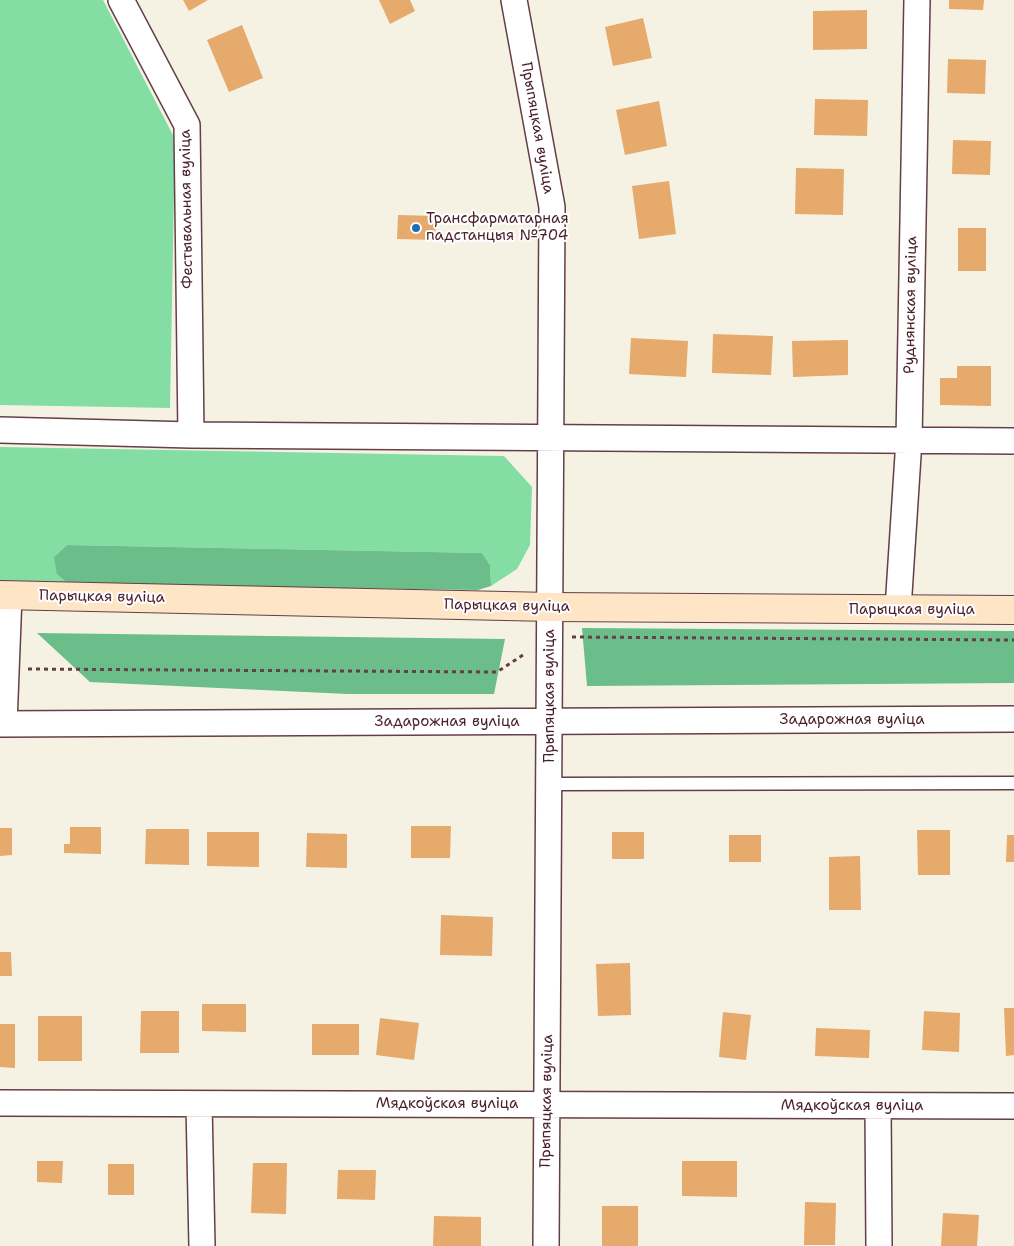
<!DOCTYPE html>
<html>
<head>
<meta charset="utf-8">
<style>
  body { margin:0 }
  canvas { display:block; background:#f5f2e3 }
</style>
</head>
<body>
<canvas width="1014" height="1246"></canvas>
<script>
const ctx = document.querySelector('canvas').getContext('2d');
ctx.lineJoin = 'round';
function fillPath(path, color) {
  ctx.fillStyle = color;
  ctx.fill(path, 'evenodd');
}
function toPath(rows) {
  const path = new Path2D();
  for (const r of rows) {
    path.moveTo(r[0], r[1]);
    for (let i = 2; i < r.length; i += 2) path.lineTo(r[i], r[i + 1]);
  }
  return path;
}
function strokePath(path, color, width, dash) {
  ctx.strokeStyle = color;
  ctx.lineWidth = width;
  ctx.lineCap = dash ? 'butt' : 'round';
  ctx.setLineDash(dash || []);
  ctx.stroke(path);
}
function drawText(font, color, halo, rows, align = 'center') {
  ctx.font = font + ' "Shantell Sans",sans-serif';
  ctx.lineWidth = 4;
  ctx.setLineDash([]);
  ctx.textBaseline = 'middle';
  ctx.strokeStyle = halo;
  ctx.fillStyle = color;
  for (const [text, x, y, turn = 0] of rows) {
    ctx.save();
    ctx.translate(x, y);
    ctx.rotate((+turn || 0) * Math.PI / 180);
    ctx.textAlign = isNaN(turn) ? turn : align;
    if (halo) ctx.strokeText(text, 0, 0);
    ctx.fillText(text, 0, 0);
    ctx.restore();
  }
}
fillPath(toPath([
  [0,0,103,0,175,139,170,408,0,405],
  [0,447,504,456,532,487,530,545,517,569,491,586,490,565,482,553,67,545,54,557,69,584,0,582]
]), '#84dea3');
fillPath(toPath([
  [67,545,482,553,490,565,491,586,478,590,69,584,57,574,54,557],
  [582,628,1014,631,1014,683,587,686],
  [37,633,505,639,494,694,348,694,90,682]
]), '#6bbd89');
fillPath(toPath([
  [183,0,208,0,189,11],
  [379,0,410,0,415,11,390,24],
  [949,0,984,0,983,10,949,9],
  [867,10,867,49,813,50,813,11],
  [643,18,652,58,613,66,605,27],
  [242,25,263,78,229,92,207,40],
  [948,59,986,60,985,94,947,93],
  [815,99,868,100,867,136,814,135],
  [659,101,667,146,625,155,616,110],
  [953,140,991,141,990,175,952,174],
  [796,168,844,169,843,215,795,214],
  [669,181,676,234,639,239,632,186],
  [398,215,436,216,435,240,397,239],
  [958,228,986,228,986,271,958,271],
  [713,334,773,336,771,375,712,373],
  [631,338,688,341,686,377,629,374],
  [848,340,848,375,793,377,792,341],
  [957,366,991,366,991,406,940,405,940,378,957,378],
  [411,826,451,826,450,858,411,858],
  [70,827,101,827,101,854,64,853,64,844,70,844],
  [0,828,12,828,12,855,0,856],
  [146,829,189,829,189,865,145,864],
  [917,830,950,830,950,875,918,875],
  [207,832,259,832,259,867,207,866],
  [612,832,644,832,644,859,612,859],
  [307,833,347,834,347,868,306,867],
  [729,835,761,835,761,862,729,862],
  [1007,835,1014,835,1014,862,1006,862],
  [860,856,861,910,829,910,829,857],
  [441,915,493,917,492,956,440,955],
  [0,952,11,952,12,976,0,976],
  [630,963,631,1015,598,1016,596,964],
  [202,1004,246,1004,246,1032,202,1031],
  [1004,1008,1014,1008,1014,1055,1006,1056],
  [141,1011,179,1011,179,1053,140,1053],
  [924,1011,960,1013,959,1052,922,1050],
  [723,1012,751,1015,746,1060,719,1057],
  [38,1016,82,1016,82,1061,38,1061],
  [380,1018,419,1023,414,1060,376,1055],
  [0,1024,15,1024,15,1068,0,1067],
  [312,1024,359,1024,359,1055,312,1055],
  [816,1028,870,1030,869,1058,815,1056],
  [37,1161,63,1161,62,1183,37,1182],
  [682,1161,737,1161,737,1197,682,1196],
  [253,1163,287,1163,286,1214,251,1213],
  [108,1164,134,1164,134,1195,108,1195],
  [338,1170,376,1170,375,1200,337,1199],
  [805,1202,836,1203,835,1245,804,1245],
  [602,1206,638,1206,638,1246,602,1246],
  [943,1213,979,1215,977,1246,941,1246],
  [434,1216,481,1217,481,1246,433,1246]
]), '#e5aa6c');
const lane = toPath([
  [550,784,1014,783]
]);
const street = toPath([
  [121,0,187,125,191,435],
  [514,0,552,207,546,1246],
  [0,430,191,435,1014,441],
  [898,609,909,440,917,0],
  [0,724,1014,719],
  [4,724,9,595],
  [0,1103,1014,1106],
  [199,1104,202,1246],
  [878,1106,879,1246]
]);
const secondary = toPath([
  [0,595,551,607,1014,610]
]);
strokePath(lane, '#643f47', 15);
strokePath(street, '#643f47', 28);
strokePath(secondary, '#643f47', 30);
strokePath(toPath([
  [572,637,1014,640],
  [28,669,497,672,526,653]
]), '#643f47', 3, [4, 4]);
strokePath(lane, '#fff', 12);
strokePath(street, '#fff', 25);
strokePath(secondary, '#fde5c5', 28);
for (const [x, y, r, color] of [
  [416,228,5,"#1f6fb2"]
]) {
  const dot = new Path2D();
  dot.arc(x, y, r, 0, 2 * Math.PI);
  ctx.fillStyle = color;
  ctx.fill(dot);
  strokePath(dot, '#fff', 2);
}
drawText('15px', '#4a1f2b', '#fff', [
  ["Прыпяцкая вуліца",537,128,80],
  ["Фестывальная вуліца",187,209,-91],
  ["Руднянская вуліца",911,305,-89],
  ["Парыцкая вуліца",102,597,1],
  ["Парыцкая вуліца",507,606,1],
  ["Парыцкая вуліца",912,610],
  ["Прыпяцкая вуліца",550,696,-90],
  ["Задарожная вуліца",852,720],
  ["Задарожная вуліца",447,722],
  ["Прыпяцкая вуліца",547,1101,-89],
  ["Мядкоўская вуліца",447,1104],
  ["Мядкоўская вуліца",852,1106]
]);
drawText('15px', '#4a1f2b', '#fff', [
  ["Трансфарматарная",426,219],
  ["падстанцыя №704",426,236]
], 'left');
</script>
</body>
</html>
